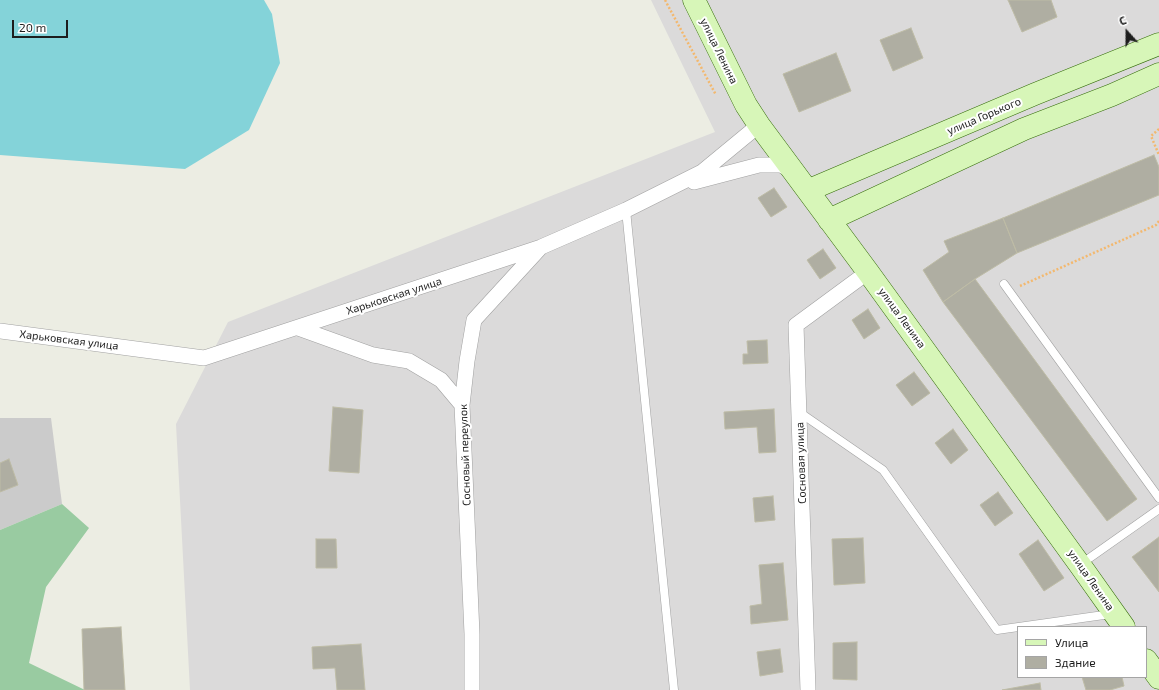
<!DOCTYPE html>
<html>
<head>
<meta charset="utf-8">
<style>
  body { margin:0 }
  #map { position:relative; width:1159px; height:690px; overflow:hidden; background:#ecede3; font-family:"Exo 2",sans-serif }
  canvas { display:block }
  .legend { position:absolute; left:1017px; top:626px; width:130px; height:52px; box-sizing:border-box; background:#fff; border:1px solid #a5a5a5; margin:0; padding:5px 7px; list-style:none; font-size:12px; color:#1d1d1d }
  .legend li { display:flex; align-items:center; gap:8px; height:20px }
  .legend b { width:20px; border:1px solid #a5a5a5 }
  .north { position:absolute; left:1107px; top:12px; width:40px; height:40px; -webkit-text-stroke:3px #fff; paint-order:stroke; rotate:339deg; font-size:11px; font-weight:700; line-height:16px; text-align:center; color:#1d1d1d }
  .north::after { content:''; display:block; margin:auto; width:14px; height:18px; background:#1d1d1d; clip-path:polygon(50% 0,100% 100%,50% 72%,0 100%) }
  .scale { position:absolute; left:12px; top:20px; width:56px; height:18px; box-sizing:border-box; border:2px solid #1d1d1d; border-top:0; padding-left:5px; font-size:12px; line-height:14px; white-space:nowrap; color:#1d1d1d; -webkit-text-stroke:3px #fff; paint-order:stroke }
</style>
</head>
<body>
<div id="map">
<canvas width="1159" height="690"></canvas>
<ul class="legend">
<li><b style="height:5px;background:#d7f6b8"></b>Улица</li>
<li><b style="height:11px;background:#afaea2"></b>Здание</li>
</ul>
<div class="north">С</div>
<div class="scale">20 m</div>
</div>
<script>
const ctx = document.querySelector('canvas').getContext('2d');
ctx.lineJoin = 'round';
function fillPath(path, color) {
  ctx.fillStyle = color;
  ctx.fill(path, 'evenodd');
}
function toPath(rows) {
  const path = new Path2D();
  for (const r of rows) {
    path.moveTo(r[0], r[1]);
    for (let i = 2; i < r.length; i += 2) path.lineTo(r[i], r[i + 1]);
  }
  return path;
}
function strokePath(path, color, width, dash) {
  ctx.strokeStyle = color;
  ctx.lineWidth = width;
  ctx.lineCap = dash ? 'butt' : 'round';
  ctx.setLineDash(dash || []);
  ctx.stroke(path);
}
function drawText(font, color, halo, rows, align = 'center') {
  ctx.font = font + ' "Exo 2",sans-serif';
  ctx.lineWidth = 4;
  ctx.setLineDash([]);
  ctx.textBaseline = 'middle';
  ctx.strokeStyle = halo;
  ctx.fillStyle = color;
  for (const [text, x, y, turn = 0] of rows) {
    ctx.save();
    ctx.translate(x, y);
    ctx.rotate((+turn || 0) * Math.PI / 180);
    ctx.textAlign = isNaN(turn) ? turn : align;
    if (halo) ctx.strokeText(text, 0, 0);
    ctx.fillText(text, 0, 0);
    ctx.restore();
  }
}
fillPath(toPath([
  [651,0,1159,0,1159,690,190,690,176,424,228,322,715,132],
  [1018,627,1146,627,1146,677,1018,677]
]), '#dbdada');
fillPath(toPath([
  [0,418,51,418,62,504,0,530]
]), '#cbcbcb');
fillPath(toPath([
  [62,504,89,528,46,587,29,663,85,690,0,690,0,530]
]), '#99cba1');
fillPath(toPath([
  [0,0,264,0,272,14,280,63,249,130,185,169,0,155]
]), '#84d3d9');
const building = toPath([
  [1008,0,1051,0,1057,17,1022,32,1008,0],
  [911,28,923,58,893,71,880,40,911,28],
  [836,53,851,91,799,112,783,74,836,53],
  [1154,155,1159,167,1159,195,1017,253,1003,218,1154,155],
  [774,188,787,207,771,217,758,198,774,188],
  [1003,218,1017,253,975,279,943,302,923,270,949,252,944,241,1003,218],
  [823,249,836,268,820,279,807,260,823,249],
  [975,279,1137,499,1107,521,943,302,975,279],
  [868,309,880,328,864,339,852,320,868,309],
  [767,340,768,363,743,364,743,354,748,354,747,341,767,340],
  [914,372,930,393,912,406,896,385,914,372],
  [333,407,363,410,359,473,329,471,333,407],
  [774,409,776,452,759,453,757,427,725,429,724,412,774,409],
  [953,429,968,450,951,464,935,443,953,429],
  [9,459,18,485,0,492,0,463,9,459],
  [998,492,1013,513,995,526,980,505,998,492],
  [773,496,775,520,755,522,753,498,773,496],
  [1159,537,1159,592,1132,557,1159,537],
  [863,538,865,583,834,585,832,539,863,538],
  [316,539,336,539,337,568,316,568,316,539],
  [1038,540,1064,578,1044,591,1019,554,1038,540],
  [783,563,788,620,751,624,750,606,762,604,759,565,783,563],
  [121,627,125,690,84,690,82,629,121,627],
  [857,642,857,680,833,679,833,643,857,642],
  [361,644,365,690,337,690,335,668,313,669,312,647,361,644],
  [780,649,783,672,760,676,757,652,780,649],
  [1082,677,1122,677,1124,686,1110,690,1086,690,1082,677],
  [1040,683,1041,690,1002,690,1040,683]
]);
fillPath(building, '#afaea2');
strokePath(building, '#bebca6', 1);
const lane = toPath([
  [626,210,674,690],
  [1004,284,1159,498],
  [799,412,883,470,997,630,1111,614],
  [1081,564,1159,509]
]);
const street = toPath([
  [694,182,759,165,781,165,792,171],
  [298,328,373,355,409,361,441,380,462,405],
  [0,331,204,358,541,247,626,210,702,172,759,125],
  [472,690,472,634,462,405,467,361,474,320,540,248],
  [808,690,796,325,868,272]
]);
const secondary = toPath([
  [694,0,746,105,759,125,868,272,1080,565,1124,627],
  [809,190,1035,94,1159,44],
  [829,220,1024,129,1112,95,1159,74],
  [1146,660,1159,678]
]);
strokePath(lane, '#a1a1a1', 9);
strokePath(street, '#a1a1a1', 16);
strokePath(secondary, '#356d0a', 23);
strokePath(toPath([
  [665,0,716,95],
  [1159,129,1151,136,1159,155],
  [1020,286,1156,225,1159,221]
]), '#f3b86e', 2.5, [2, 2]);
strokePath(lane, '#fff', 8);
strokePath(street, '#fff', 15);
strokePath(secondary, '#d7f6b8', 22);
drawText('11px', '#1d1d1d', '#fff', [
  ["улица Ленина",719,51,64],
  ["улица Горького",984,116,-23],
  ["Харьковская улица",394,296,-18],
  ["улица Ленина",902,318,54],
  ["Харьковская улица",69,340,7],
  ["Сосновый переулок",465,455,-92],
  ["Сосновая улица",801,463,-92],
  ["улица Ленина",1091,580,55]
]);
</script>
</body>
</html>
